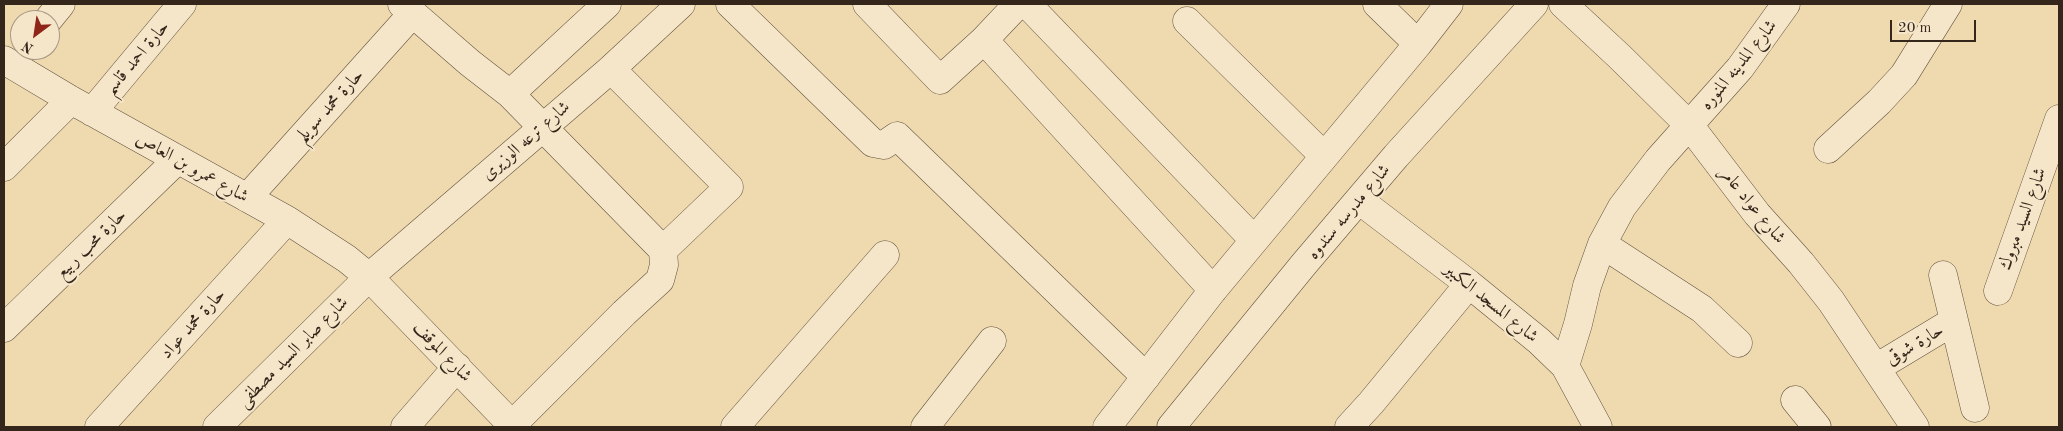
<!DOCTYPE html>
<html>
<head>
<meta charset="utf-8">
<style>
  body { margin:0 }
  #map { position:relative; width:2063px; height:431px; overflow:hidden; background:#efd9ae; font-family:"Old Standard TT",serif }
  canvas { display:block }
  .frame { position:absolute; inset:0; border:5px solid #34261a; pointer-events:none }
  .north { position:absolute; left:10px; top:10px; width:50px; height:50px; box-sizing:border-box; background:#f5e6ca; border:1px solid #a89984; border-radius:50%; rotate:211deg; font-size:14px; font-weight:700; line-height:20px; text-align:center; color:#34261a }
  .north::after { content:''; display:block; margin:auto; width:18px; height:22px; background:#8f2418; clip-path:polygon(50% 0,100% 100%,50% 72%,0 100%) }
  .scale { position:absolute; left:1890px; top:20px; width:86px; height:22px; box-sizing:border-box; border:2px solid #34261a; border-top:0; padding-left:6px; font-size:15px; line-height:18px; white-space:nowrap; color:#34261a; -webkit-text-stroke:4px #f5e6ca; paint-order:stroke }
</style>
</head>
<body>
<div id="map">
<canvas width="2063" height="431"></canvas>
<div class="frame"></div>
<div class="north">N</div>
<div class="scale">20 m</div>
</div>
<script>
const ctx = document.querySelector('canvas').getContext('2d');
ctx.lineJoin = 'round';
function toPath(rows) {
  const path = new Path2D();
  for (const r of rows) {
    path.moveTo(r[0], r[1]);
    for (let i = 2; i < r.length; i += 2) path.lineTo(r[i], r[i + 1]);
  }
  return path;
}
function strokePath(path, color, width, dash) {
  ctx.strokeStyle = color;
  ctx.lineWidth = width;
  ctx.lineCap = dash ? 'butt' : 'round';
  ctx.setLineDash(dash || []);
  ctx.stroke(path);
}
function drawText(font, color, halo, rows, align = 'center') {
  ctx.font = font + ' "Old Standard TT",Amiri,serif';
  ctx.lineWidth = 4;
  ctx.setLineDash([]);
  ctx.textBaseline = 'middle';
  ctx.strokeStyle = halo;
  ctx.fillStyle = color;
  for (const [text, x, y, turn = 0] of rows) {
    ctx.save();
    ctx.translate(x, y);
    ctx.rotate((+turn || 0) * Math.PI / 180);
    ctx.textAlign = isNaN(turn) ? turn : align;
    if (halo) ctx.strokeText(text, 0, 0);
    ctx.fillText(text, 0, 0);
    ctx.restore();
  }
}
const minor = toPath([
  [402,4,470,63,510,94,663,250,664,265,660,280,624,313,512,425],
  [730,4,873,143,884,145,897,136,1146,377],
  [867,4,940,80,984,40,1018,4],
  [1027,4,1254,240],
  [1377,4,1418,44],
  [1563,4,1620,57,1690,126,1757,214,1801,263,1831,301,1915,427],
  [48,20,61,4],
  [1187,21,1324,156],
  [984,40,1213,290],
  [4,60,71,100,287,220,347,259,369,277,514,427],
  [611,69,729,187,663,250],
  [510,94,607,4],
  [92,112,182,4],
  [1828,149,1879,102,1904,75,1948,4],
  [4,167,71,100],
  [247,198,413,13],
  [1359,200,1469,284,1539,341,1565,366,1598,427],
  [1602,244,1702,309,1738,343],
  [1943,275,1975,408],
  [1998,291,2059,119],
  [4,328,177,160],
  [1565,366,1578,324,1587,286,1602,244,1622,207,1658,160,1740,68,1786,4],
  [1876,368,1954,321],
  [1795,400,1817,427],
  [99,427,287,220],
  [217,427,369,277,611,69,681,4],
  [405,427,457,367],
  [735,427,885,255],
  [925,427,992,341],
  [1107,427,1213,290,1418,44,1449,4],
  [1171,427,1304,264,1396,156,1534,4],
  [1349,427,1371,403,1469,284]
]);
strokePath(minor, '#63533f', 29);
strokePath(minor, '#f5e6ca', 28);
drawText('18px', '#34261a', '#f5e6ca', [
  ["حارة احمد قاسم",137,58,-50],
  ["شارع المدينه المنوره",1739,65,-51],
  ["حارة محمد سويلم",330,106,-48],
  ["شارع ترعه الوزيرى",526,141,-41],
  ["شارع عمرو بن العاص",192,168,29],
  ["شارع عواد عامر",1752,205,51],
  ["شارع مدرسه سندوه",1349,212,-50],
  ["شارع السيد مبروك",2023,219,-70],
  ["حارة محب ربيع",91,244,-44],
  ["شارع المسجد الكبير",1491,303,39],
  ["حارة محمد عواد",193,324,-48],
  ["حارة شوقى",1915,345,-31],
  ["شارع صابر السيد مصطفى",293,352,-45],
  ["شارع الموقف",442,352,46]
]);
</script>
</body>
</html>
